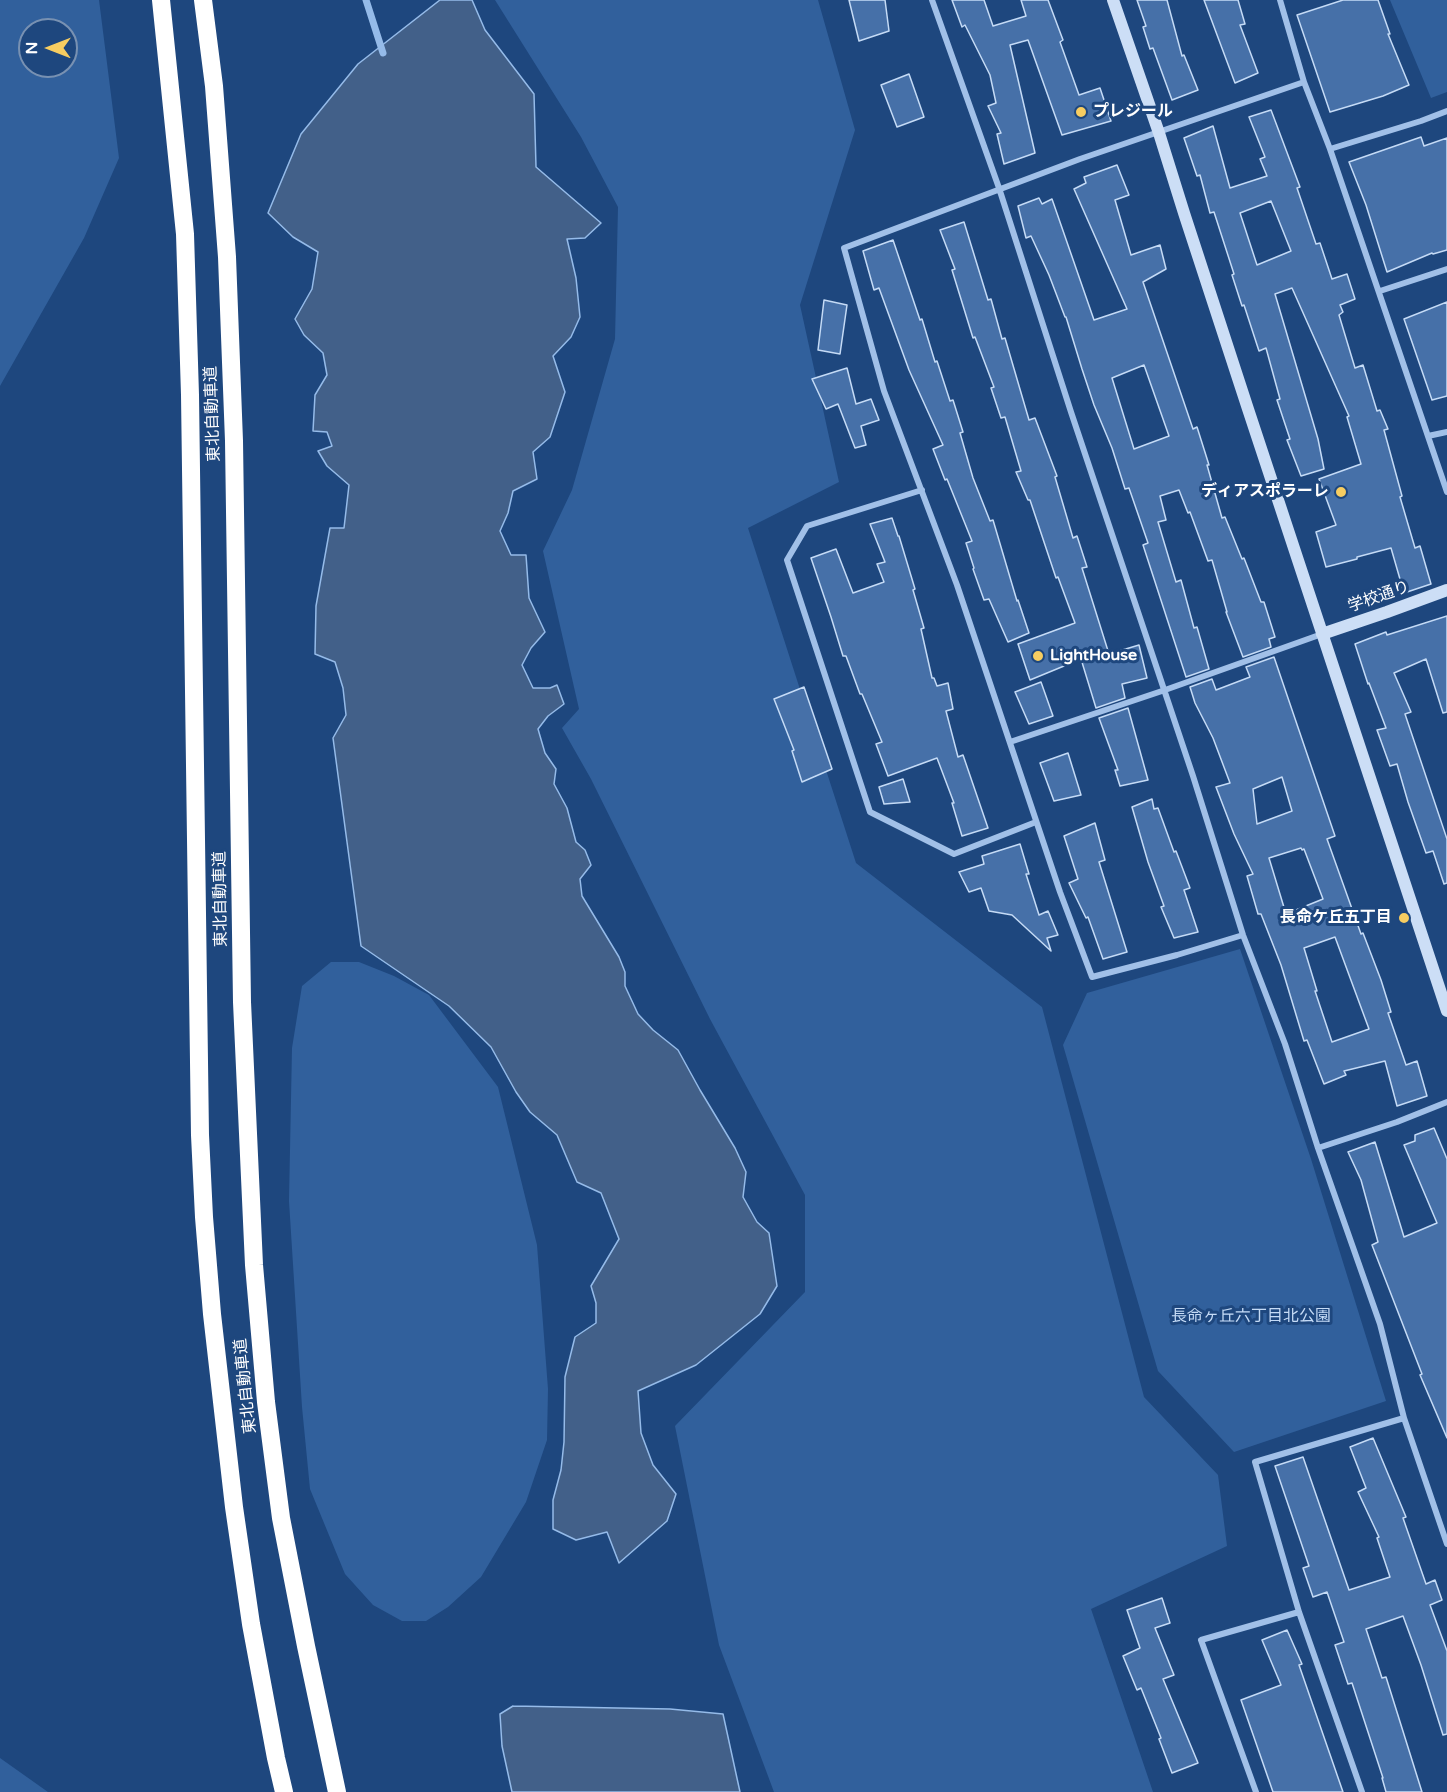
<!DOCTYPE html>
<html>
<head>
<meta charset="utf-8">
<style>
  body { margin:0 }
  #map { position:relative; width:1447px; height:1792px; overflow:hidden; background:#1e477e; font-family:"Varela Round",sans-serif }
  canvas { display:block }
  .north { position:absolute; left:18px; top:18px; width:60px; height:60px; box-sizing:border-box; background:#1e477e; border:2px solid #7891b2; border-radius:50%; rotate:270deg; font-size:16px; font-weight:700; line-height:24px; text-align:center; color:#fff }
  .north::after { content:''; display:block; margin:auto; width:21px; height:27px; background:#f7cd61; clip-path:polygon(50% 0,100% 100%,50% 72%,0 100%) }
</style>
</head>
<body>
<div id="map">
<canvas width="1447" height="1792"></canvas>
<div class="north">N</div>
</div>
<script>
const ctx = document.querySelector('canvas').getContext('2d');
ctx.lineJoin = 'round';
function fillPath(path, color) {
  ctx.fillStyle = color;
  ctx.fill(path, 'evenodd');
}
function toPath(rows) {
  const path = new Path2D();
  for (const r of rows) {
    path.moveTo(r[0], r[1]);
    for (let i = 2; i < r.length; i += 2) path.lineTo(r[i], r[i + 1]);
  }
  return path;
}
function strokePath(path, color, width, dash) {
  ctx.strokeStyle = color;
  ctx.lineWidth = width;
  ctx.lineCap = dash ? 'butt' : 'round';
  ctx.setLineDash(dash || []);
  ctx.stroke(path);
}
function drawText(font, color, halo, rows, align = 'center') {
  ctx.font = font + ' "Varela Round","Noto Sans JP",sans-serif';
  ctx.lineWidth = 6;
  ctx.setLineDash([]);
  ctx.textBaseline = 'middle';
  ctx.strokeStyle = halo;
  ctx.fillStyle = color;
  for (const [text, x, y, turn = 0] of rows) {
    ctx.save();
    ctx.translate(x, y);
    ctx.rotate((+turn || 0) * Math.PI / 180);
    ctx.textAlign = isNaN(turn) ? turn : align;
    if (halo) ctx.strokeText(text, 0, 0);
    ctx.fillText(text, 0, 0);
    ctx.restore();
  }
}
fillPath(toPath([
  [0,0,99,0,119,158,84,238,0,386],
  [30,30,66,30,66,66,30,66],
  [495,0,818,0,855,130,800,305,839,482,748,528,856,863,1042,1007,1144,1397,1218,1475,1227,1546,1091,1609,1153,1792,774,1792,719,1645,675,1426,805,1292,805,1195,710,1019,591,779,562,728,579,709,543,551,572,490,615,339,618,207,581,137],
  [1390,0,1447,0,1447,92,1431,98],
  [1240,949,1311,1159,1386,1401,1234,1452,1158,1371,1063,1045,1087,993],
  [331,962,359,962,394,976,429,995,498,1087,537,1245,548,1389,547,1440,526,1502,481,1577,448,1607,426,1621,402,1621,373,1605,345,1574,310,1489,302,1407,289,1201,292,1048,302,986],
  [0,1758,48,1792,0,1792]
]), '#31609c');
const water = toPath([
  [440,0,472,0,485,30,534,94,536,167,601,223,585,238,567,239,576,278,580,317,571,337,553,356,565,392,550,437,533,452,537,479,513,491,508,513,500,531,511,555,526,555,529,598,545,632,531,648,522,665,533,688,550,688,557,685,564,704,548,716,538,729,545,753,556,769,554,784,567,808,576,842,585,850,591,865,580,879,582,896,619,957,625,972,625,986,638,1014,653,1030,678,1050,700,1090,735,1148,746,1172,743,1197,757,1222,769,1233,777,1286,760,1314,696,1365,638,1391,641,1433,653,1465,676,1494,667,1521,619,1563,607,1532,576,1540,553,1529,553,1500,561,1470,564,1442,565,1377,575,1337,596,1323,596,1303,591,1286,619,1239,601,1193,577,1182,557,1135,530,1112,516,1092,491,1047,449,1006,361,946,333,738,346,715,343,688,335,662,315,654,316,606,330,528,344,528,349,485,327,466,318,451,332,446,327,432,313,431,315,395,327,375,323,353,304,335,295,319,312,289,318,252,293,237,268,213,301,134,358,64,440,0],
  [513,1706,670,1709,723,1714,740,1792,512,1792,502,1746,500,1714,513,1706]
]);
fillPath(water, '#426089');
strokePath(water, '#95bbe9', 1.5);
strokePath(toPath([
  [366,0,383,53]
]), '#95bbe9', 7);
const building = toPath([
  [849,0,885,0,889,31,859,41,849,0],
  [952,0,984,0,993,26,1026,16,1021,0,1048,0,1063,40,1060,42,1079,95,1100,88,1111,121,1062,135,1028,40,1010,45,1035,153,1004,164,997,134,1001,133,988,106,996,103,990,75,965,25,962,27,952,0],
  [1137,0,1167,0,1182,56,1184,55,1198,90,1172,100,1153,48,1150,49,1143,27,1146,26,1137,0],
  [1204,0,1238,0,1245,24,1240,25,1258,73,1235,83,1204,0],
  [1343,0,1378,0,1390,34,1388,34,1409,85,1383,96,1330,112,1297,15,1343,0],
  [909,74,924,117,897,127,881,85,909,74],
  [1271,110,1300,187,1297,188,1316,244,1320,243,1332,279,1347,274,1355,299,1340,305,1343,312,1339,315,1355,368,1363,365,1377,411,1380,410,1388,429,1384,430,1402,496,1400,497,1415,548,1420,546,1431,584,1404,593,1391,548,1357,557,1357,559,1326,567,1316,532,1336,525,1319,479,1361,464,1347,417,1349,416,1292,288,1275,294,1318,439,1324,469,1301,476,1287,440,1290,439,1277,400,1280,399,1266,348,1259,351,1244,305,1242,306,1232,275,1234,274,1214,212,1210,213,1200,175,1197,176,1184,138,1213,126,1230,188,1267,176,1260,159,1265,157,1249,117,1271,110],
  [1271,201,1291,251,1257,265,1240,213,1271,201],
  [1421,137,1424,146,1447,138,1447,250,1433,254,1432,253,1387,272,1366,205,1349,162,1421,137],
  [1117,165,1129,195,1115,200,1131,255,1160,245,1166,269,1143,282,1193,429,1197,427,1209,465,1207,465,1222,518,1225,517,1242,559,1244,558,1261,602,1264,602,1275,637,1269,639,1271,647,1243,657,1226,612,1227,612,1212,560,1208,561,1190,512,1188,513,1179,490,1160,496,1166,520,1158,522,1176,582,1181,580,1194,628,1197,627,1209,669,1186,677,1143,545,1148,543,1129,488,1125,489,1112,448,1094,405,1082,369,1066,317,1065,317,1049,275,1031,236,1026,238,1018,206,1039,198,1042,204,1052,199,1094,320,1127,309,1074,189,1086,183,1084,177,1117,165],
  [1144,365,1169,436,1134,449,1112,378,1144,365],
  [964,222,988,300,991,299,1002,339,1005,338,1029,420,1035,418,1057,476,1055,477,1073,538,1077,536,1087,567,1082,568,1109,654,1139,645,1147,678,1122,684,1125,698,1096,708,1081,659,1030,680,1018,644,1075,623,1058,577,1056,578,1030,500,1028,500,1016,472,1021,471,1005,417,1001,418,991,388,994,387,975,337,973,338,952,270,955,269,940,230,964,222],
  [893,240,920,320,922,319,935,362,937,361,950,401,953,400,963,432,960,433,973,478,990,521,993,520,1017,601,1018,600,1029,633,1008,642,989,599,984,600,973,569,974,568,966,543,972,541,947,479,945,480,933,449,943,445,909,370,879,288,874,290,863,251,893,240],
  [824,300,847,305,840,354,818,350,824,300],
  [1447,302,1447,396,1432,400,1404,319,1447,302],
  [847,368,856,404,871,399,879,420,861,426,866,445,855,448,838,404,826,409,812,379,847,368],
  [892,518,898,536,899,536,915,589,913,590,924,628,921,629,932,678,934,678,937,686,948,683,953,709,946,711,958,757,963,755,988,828,962,836,952,803,954,803,937,758,888,776,876,744,882,742,862,694,860,694,846,656,843,656,831,617,811,558,836,549,853,593,884,582,877,564,885,562,870,524,892,518],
  [1447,616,1447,712,1443,713,1426,659,1394,673,1411,712,1405,714,1447,839,1447,883,1444,884,1433,851,1426,853,1408,802,1397,764,1390,766,1377,730,1386,728,1369,683,1368,684,1355,644,1386,632,1387,635,1447,616],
  [1274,657,1335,836,1327,839,1361,934,1363,933,1381,980,1391,1012,1388,1013,1406,1065,1417,1061,1427,1096,1397,1106,1385,1061,1344,1071,1346,1075,1324,1084,1307,1040,1304,1041,1281,965,1261,914,1258,914,1247,876,1253,874,1234,834,1216,787,1230,783,1213,738,1195,703,1190,687,1212,679,1216,690,1250,677,1246,667,1274,657],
  [1282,777,1292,811,1257,824,1253,789,1282,777],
  [1301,848,1302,850,1304,849,1323,899,1286,914,1269,858,1301,848],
  [1335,937,1369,1029,1332,1042,1315,991,1317,991,1304,948,1335,937],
  [1041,682,1053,716,1029,724,1015,692,1041,682],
  [804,687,832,769,802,782,792,751,794,750,774,699,804,687],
  [1128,708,1148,780,1120,786,1115,770,1118,770,1099,718,1128,708],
  [1068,753,1081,795,1054,801,1040,763,1068,753],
  [903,779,910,802,884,804,879,787,903,779],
  [1152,799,1154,809,1158,808,1174,852,1176,851,1190,888,1184,890,1198,932,1174,938,1161,907,1164,906,1148,862,1132,807,1152,799],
  [1095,823,1105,860,1099,862,1127,952,1103,959,1088,917,1086,918,1069,883,1078,879,1064,836,1095,823],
  [1020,844,1029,874,1026,874,1039,915,1048,911,1058,935,1047,938,1051,951,1012,915,989,911,981,888,969,892,959,872,984,864,982,856,1020,844],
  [1434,1128,1447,1159,1447,1438,1420,1375,1422,1374,1372,1245,1378,1242,1361,1180,1348,1152,1375,1142,1404,1237,1437,1223,1404,1145,1415,1141,1415,1135,1434,1128],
  [1373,1438,1406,1517,1403,1518,1426,1584,1435,1580,1442,1600,1430,1605,1447,1651,1447,1734,1443,1735,1421,1665,1403,1616,1366,1629,1382,1678,1386,1677,1422,1792,1386,1792,1382,1778,1383,1778,1352,1683,1348,1684,1335,1645,1344,1642,1327,1592,1313,1597,1303,1568,1309,1566,1275,1466,1303,1457,1349,1590,1390,1577,1377,1538,1379,1537,1358,1492,1366,1488,1350,1447,1373,1438],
  [1162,1598,1170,1623,1155,1628,1174,1675,1163,1679,1198,1763,1172,1773,1159,1739,1161,1738,1141,1688,1137,1690,1123,1656,1140,1648,1127,1610,1162,1598],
  [1287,1630,1302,1664,1299,1665,1343,1792,1273,1792,1241,1700,1281,1685,1262,1640,1287,1630]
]);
fillPath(building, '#4670a8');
strokePath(building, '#c5dbf6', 1.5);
strokePath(toPath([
  [932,0,999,188,1071,412,1193,776,1243,935,1285,1044,1318,1148,1380,1324,1404,1418,1447,1544],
  [1280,0,1304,82,1330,149,1447,492],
  [1330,149,1421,121,1447,111],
  [1380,291,1447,269],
  [1428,436,1447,432],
  [922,490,807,526,787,560,870,812,954,854,1036,822],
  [1010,742,1165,690,1322,634],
  [1243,935,1177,955,1092,977,1060,892,957,585,884,391,844,248,1080,159,1304,82],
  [1318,1148,1397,1122,1447,1102],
  [1256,1792,1201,1640,1299,1612],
  [1362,1792,1299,1612,1255,1462,1404,1418]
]), '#a1c0e8', 6);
strokePath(toPath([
  [1113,0,1159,133,1184,213,1248,409,1447,1011],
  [1322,634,1387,612,1447,590]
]), '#ccdef6', 12);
strokePath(toPath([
  [161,0,185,234,190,395,200,1135,204,1217,212,1314,234,1507,251,1624,276,1758,284,1792],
  [203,0,214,86,227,257,234,441,242,1002,254,1265,266,1402,281,1518,306,1646,337,1792]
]), '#fff', 18);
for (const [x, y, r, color] of [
  [1081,112,6,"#f7cd61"],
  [1341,492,6,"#f7cd61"],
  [1038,656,6,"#f7cd61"],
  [1404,918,6,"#f7cd61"]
]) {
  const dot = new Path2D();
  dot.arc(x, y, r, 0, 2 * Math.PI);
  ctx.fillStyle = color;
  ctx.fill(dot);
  strokePath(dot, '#1e477e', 2);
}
drawText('bold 16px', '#fff', '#1e477e', [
  ["プレジール",1093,112],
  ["ディアスポラーレ",1329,492,"right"],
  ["LightHouse",1050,656],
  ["長命ケ丘五丁目",1392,918,"right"]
], 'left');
drawText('16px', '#fff', '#1e477e', [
  ["東北自動車道",213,414,-92],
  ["学校通り",1379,597,-19],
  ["東北自動車道",221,899,-91],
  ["東北自動車道",246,1386,-96]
]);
drawText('16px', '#c5dbf6', '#1e477e', [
  ["長命ヶ丘六丁目北公園",1251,1317]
]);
</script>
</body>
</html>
